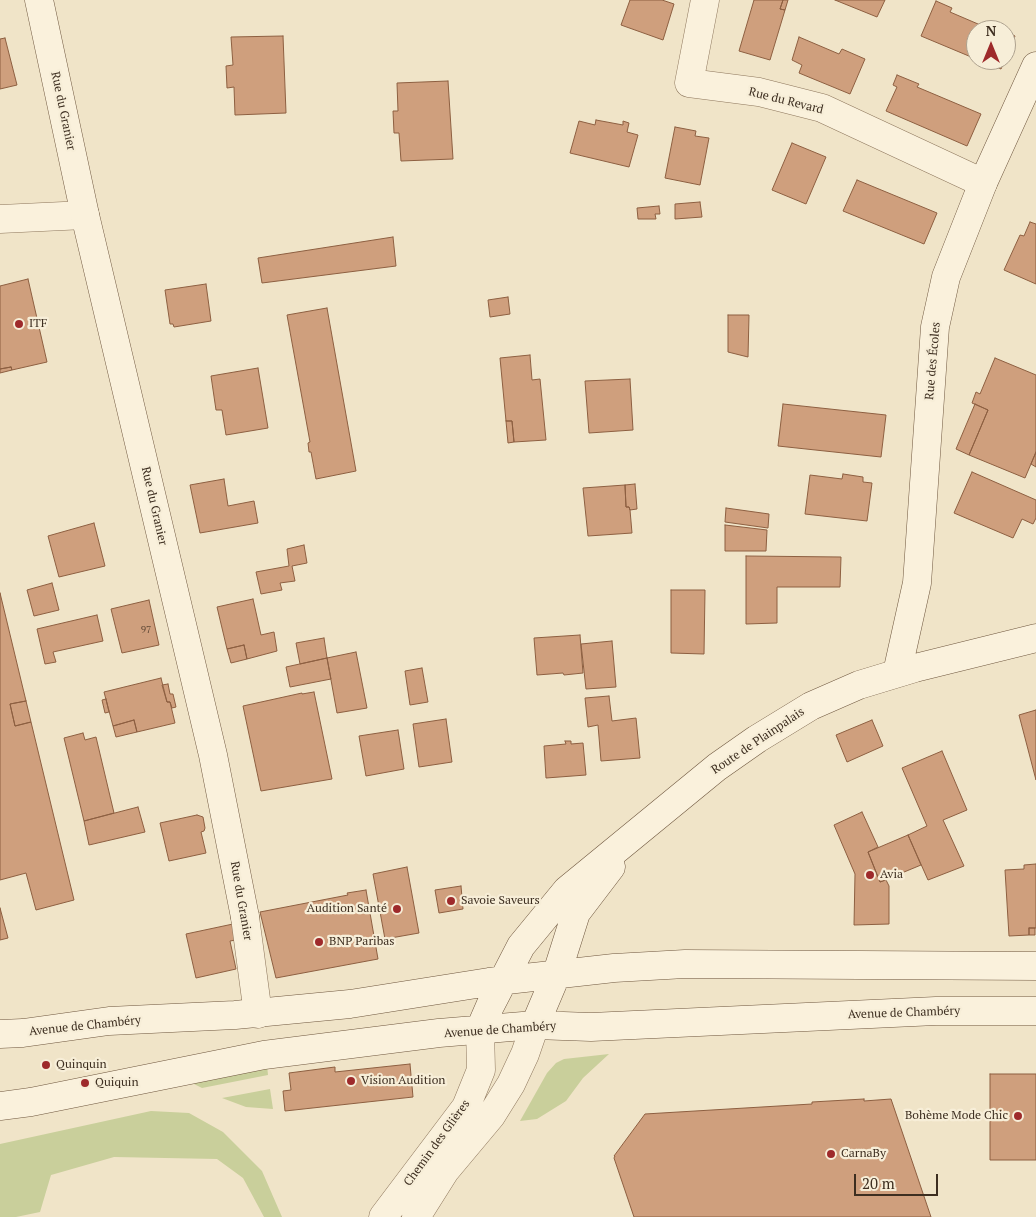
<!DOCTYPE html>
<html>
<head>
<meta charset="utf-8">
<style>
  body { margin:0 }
  #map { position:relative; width:1036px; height:1217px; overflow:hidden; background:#f0e4c8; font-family:"PT Serif",serif }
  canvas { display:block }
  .north { position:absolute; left:966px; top:20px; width:50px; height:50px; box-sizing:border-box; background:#f7eed8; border:1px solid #ada18e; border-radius:50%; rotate:0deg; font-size:14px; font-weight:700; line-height:20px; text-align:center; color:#3d2e20 }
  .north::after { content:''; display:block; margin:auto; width:18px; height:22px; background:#9e2a2b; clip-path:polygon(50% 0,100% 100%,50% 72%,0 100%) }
  .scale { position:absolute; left:854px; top:1174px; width:84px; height:22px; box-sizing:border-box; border:2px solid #3d2e20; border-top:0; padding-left:6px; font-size:15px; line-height:18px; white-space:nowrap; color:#3d2e20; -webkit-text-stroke:4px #f7eed8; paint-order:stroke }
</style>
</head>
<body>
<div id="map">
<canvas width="1036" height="1217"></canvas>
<div class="north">N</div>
<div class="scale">20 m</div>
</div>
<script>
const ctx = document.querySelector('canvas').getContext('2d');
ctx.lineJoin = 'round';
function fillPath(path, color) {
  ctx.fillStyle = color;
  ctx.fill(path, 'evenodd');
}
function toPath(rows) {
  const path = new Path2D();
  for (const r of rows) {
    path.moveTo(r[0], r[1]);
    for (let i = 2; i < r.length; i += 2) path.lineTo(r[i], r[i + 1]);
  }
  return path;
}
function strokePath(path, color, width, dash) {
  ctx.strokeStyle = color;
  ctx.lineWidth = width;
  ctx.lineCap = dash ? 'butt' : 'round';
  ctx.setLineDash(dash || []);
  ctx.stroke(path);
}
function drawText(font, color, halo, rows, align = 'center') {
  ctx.font = font + ' "PT Serif",serif';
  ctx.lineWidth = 4.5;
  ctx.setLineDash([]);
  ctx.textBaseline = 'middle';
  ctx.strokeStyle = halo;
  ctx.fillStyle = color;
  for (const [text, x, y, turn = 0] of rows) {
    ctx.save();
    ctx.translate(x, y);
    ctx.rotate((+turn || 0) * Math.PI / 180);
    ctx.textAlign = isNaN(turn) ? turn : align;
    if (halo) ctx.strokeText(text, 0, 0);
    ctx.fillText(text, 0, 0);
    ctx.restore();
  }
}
fillPath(toPath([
  [609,1054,583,1078,566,1101,537,1119,520,1121,547,1073,556,1063,564,1059],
  [267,1065,268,1075,202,1088,188,1081],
  [270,1089,273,1109,246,1107,222,1098],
  [151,1111,189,1113,223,1132,262,1171,282,1217,264,1217,243,1178,217,1159,114,1157,51,1175,40,1212,16,1217,0,1217,0,1144]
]), '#c9cf9b');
const building = toPath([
  [630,0,662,0,674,4,663,40,621,25,630,0],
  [754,0,783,0,780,9,785,10,770,60,739,51,754,0],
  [783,0,788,0,785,10,780,9,783,0],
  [835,0,885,0,877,17,835,0],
  [936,1,952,8,950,12,992,30,976,30,976,59,921,36,936,1],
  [1006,32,1015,36,1006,57,1006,32],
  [283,36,286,113,235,115,234,87,227,88,226,66,233,65,231,37,283,36],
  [799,37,839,54,842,49,865,59,850,94,799,73,802,65,792,60,799,37],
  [5,38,17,85,0,89,0,39,5,38],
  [978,60,1005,60,1001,69,978,60],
  [897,75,919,84,917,87,981,114,967,146,886,111,897,87,893,85,897,75],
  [448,81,453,159,401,161,399,133,394,133,393,111,398,111,397,83,448,81],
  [596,120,623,125,623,121,629,123,627,132,638,135,629,167,570,153,579,121,595,125,596,120],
  [675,127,696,131,695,136,709,138,700,185,665,178,675,127],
  [792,143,826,157,806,204,772,190,792,143],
  [857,180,937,213,924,244,843,211,857,180],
  [700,202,702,217,675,219,675,204,700,202],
  [659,206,660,214,655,214,656,219,638,219,637,208,659,206],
  [1030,222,1036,224,1036,284,1004,270,1020,235,1024,236,1030,222],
  [393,237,396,266,262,283,258,258,393,237],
  [28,279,47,362,12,370,11,367,0,369,0,286,28,279],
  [206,284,211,321,174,327,173,324,170,324,165,290,206,284],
  [508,297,510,314,490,317,488,300,508,297],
  [327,308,356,471,316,479,311,452,309,452,308,443,310,442,287,315,327,308],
  [728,315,749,315,748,357,728,352,728,315],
  [530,355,532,380,540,379,546,440,514,442,512,421,506,421,500,358,530,355],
  [995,358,1036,375,1036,452,1025,478,969,455,988,410,972,403,976,392,980,394,995,358],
  [11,367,12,370,0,373,0,369,11,367],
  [258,368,268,428,226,435,222,410,216,410,211,376,258,368],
  [630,379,633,430,589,433,585,381,630,379],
  [783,404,886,415,881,457,778,446,783,404],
  [975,404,988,410,969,455,956,449,975,404],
  [506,421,512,421,514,442,508,443,506,421],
  [1036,452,1036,467,1031,464,1036,452],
  [972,472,1036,500,1036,518,1033,524,1022,519,1013,538,954,513,972,472],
  [843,474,863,477,863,482,872,483,867,521,805,514,810,475,842,479,843,474],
  [224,479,228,506,254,501,258,523,200,533,190,485,224,479],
  [635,484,637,509,630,510,629,507,626,507,625,485,635,484],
  [625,485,626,507,629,507,630,510,632,533,588,536,583,488,625,485],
  [726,508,769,514,768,528,725,522,726,508],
  [94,523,105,566,59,577,48,536,94,523],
  [725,525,767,530,766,551,725,551,725,525],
  [304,545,307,563,292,566,295,581,280,583,282,590,261,594,256,572,289,566,287,549,304,545],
  [746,556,841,557,840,587,777,587,777,623,746,624,746,556],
  [52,583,59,610,34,616,27,590,52,583],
  [671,590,705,590,704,654,671,653,671,590],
  [0,593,26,701,10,704,15,726,31,722,74,900,36,910,26,873,0,880,0,593],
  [253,599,261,635,274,632,277,651,247,659,244,645,227,649,217,607,253,599],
  [149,600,159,645,122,653,111,609,149,600],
  [97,615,103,641,53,652,56,662,45,664,37,629,97,615],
  [580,635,583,673,564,675,563,673,537,675,534,638,580,635],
  [324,638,327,658,300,664,296,643,324,638],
  [612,641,616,687,586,689,581,644,612,641],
  [244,645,247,659,231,663,227,649,244,645],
  [356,652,367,708,337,713,327,658,356,652],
  [327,658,331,679,290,687,286,667,327,658],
  [422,668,428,702,410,705,405,671,422,668],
  [161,678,167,702,170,702,175,723,137,732,134,720,113,726,104,692,161,678],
  [168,684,170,694,173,694,176,707,172,708,170,702,167,702,162,685,168,684],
  [314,692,332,779,261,791,243,706,302,693,302,694,314,692],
  [609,696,612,721,636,718,640,758,601,761,598,725,588,727,585,698,609,696],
  [106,699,109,712,105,713,102,700,106,699],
  [26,701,31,722,15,726,10,704,26,701],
  [1036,710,1036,780,1019,715,1036,710],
  [446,719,452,762,419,767,413,724,446,719],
  [134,720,137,732,116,737,113,726,134,720],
  [872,720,883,746,847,762,836,735,872,720],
  [398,730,404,769,366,776,359,736,398,730],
  [83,733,85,740,96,737,114,813,84,821,64,738,83,733],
  [565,741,571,741,571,744,583,743,586,775,546,778,544,746,566,744,565,741],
  [942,751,967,810,943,820,964,866,928,880,908,835,927,826,902,768,942,751],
  [138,807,145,832,89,845,84,821,138,807],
  [862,812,878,847,868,852,880,882,886,880,889,886,889,924,854,925,855,874,834,825,862,812],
  [197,815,203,817,205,828,204,831,201,832,206,853,169,861,160,823,197,815],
  [908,835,921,865,880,882,868,852,908,835],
  [1036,864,1036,928,1029,928,1029,935,1009,936,1005,870,1024,869,1024,865,1036,864],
  [407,867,419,933,385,939,373,874,407,867],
  [461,886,463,909,439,913,435,890,461,886],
  [366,890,378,959,276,978,260,912,348,895,347,893,366,890],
  [0,908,8,938,0,940,0,908],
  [233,924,236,940,230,941,236,969,196,978,186,934,233,924],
  [1029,928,1035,928,1035,935,1029,935,1029,928],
  [410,1064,413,1097,285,1111,283,1091,291,1090,289,1073,335,1067,335,1072,410,1064],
  [990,1074,1036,1074,1036,1160,990,1160,990,1074],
  [864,1099,864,1101,891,1099,931,1217,634,1217,614,1158,615,1156,614,1156,645,1114,812,1104,812,1102,864,1099]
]);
fillPath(building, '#cf9f7d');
strokePath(building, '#8d5f41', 1);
const street = toPath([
  [705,0,689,83,759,92,822,108,983,183],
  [0,219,85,215],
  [245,917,258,1014],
  [383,1217,466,1107,481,1070,480,1029],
  [416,1217,445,1171,491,1116,511,1084,525,1054,535,1025]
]);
const secondary = toPath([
  [39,0,85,215,213,755,245,917],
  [897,673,917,583,935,327,946,277,983,183,1036,66],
  [535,1025,557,973,576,913,611,867],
  [480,1029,490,1006,521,946,567,890,717,767,757,739,811,706,859,685,915,668,1036,638],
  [0,1034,23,1033,109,1021,235,1015,350,1004,489,982,614,968,685,964,1036,966],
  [0,1106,31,1102,264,1055,439,1033,535,1025,591,1027,936,1011,1036,1011]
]);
strokePath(street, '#8d765c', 29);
strokePath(secondary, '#6f573f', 29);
strokePath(street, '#faf1dc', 28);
strokePath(secondary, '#faf1dc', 28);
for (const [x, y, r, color] of [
  [19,324,5,"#9e2a2b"],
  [870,875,5,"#9e2a2b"],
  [451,901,5,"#9e2a2b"],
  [397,909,5,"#9e2a2b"],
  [319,942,5,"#9e2a2b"],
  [46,1065,5,"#9e2a2b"],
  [351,1081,5,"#9e2a2b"],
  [85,1083,5,"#9e2a2b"],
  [1018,1116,5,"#9e2a2b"],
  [831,1154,5,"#9e2a2b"]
]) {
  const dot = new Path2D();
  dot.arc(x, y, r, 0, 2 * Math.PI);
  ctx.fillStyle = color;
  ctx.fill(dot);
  strokePath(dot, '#f7eed8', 2);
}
drawText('10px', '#624a37', null, [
  ["97",146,630]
]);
drawText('12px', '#3d2e20', '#f7eed8', [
  ["Rue du Revard",786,101,14],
  ["Rue du Granier",63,111,78],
  ["Rue des Écoles",933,361,-85],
  ["Rue du Granier",154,506,77],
  ["Route de Plainpalais",758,741,-34],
  ["Rue du Granier",241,901,80],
  ["Avenue de Chambéry",904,1013,-2],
  ["Avenue de Chambéry",85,1026,-6],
  ["Avenue de Chambéry",500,1030,-4],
  ["Chemin des Glières",437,1143,-54]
]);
drawText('12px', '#3d2e20', '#f7eed8', [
  ["ITF",29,324],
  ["Avia",880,875],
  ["Savoie Saveurs",461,901],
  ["Audition Santé",387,909,"right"],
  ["BNP Paribas",329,942],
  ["Quinquin",56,1065],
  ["Vision Audition",361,1081],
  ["Quiquin",95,1083],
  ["Bohème Mode Chic",1008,1116,"right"],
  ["CarnaBy",841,1154]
], 'left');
</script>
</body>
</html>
